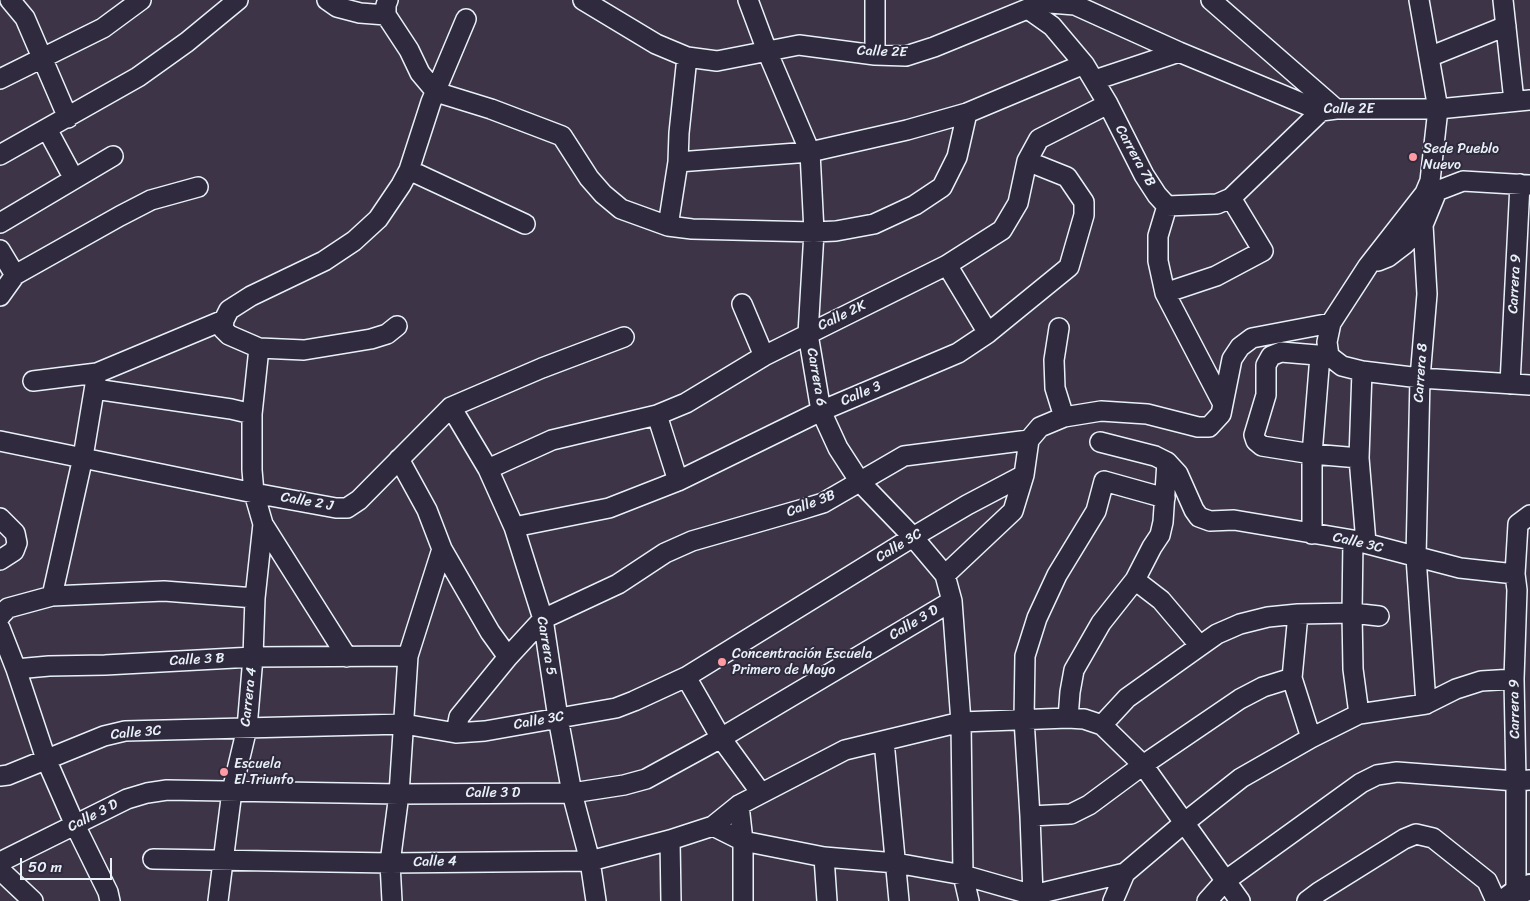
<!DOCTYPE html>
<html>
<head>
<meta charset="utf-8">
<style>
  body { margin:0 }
  #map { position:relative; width:1530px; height:901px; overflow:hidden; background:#3d3448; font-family:Sriracha,sans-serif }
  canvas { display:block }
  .scale { position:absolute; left:20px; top:858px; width:92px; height:22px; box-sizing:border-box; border:2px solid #e8f1f8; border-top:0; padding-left:6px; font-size:15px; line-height:18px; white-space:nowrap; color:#e8f1f8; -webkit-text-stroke:4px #2f2a3d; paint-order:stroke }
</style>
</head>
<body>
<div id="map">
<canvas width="1530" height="901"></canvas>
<div class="scale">50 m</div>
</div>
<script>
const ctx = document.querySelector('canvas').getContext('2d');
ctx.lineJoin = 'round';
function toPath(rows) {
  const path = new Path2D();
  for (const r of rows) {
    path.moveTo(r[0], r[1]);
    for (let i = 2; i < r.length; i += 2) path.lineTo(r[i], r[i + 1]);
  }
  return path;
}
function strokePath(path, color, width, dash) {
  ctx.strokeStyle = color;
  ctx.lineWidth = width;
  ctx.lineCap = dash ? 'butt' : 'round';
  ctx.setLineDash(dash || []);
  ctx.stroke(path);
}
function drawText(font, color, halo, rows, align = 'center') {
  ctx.font = font + ' Sriracha,sans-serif';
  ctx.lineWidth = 4;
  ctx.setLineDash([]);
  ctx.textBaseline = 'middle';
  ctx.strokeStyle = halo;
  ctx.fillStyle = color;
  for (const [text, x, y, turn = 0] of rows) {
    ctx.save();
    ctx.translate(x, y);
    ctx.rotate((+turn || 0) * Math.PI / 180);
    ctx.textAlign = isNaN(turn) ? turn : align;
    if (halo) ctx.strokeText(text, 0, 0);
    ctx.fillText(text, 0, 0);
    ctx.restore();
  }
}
const minor = toPath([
  [10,0,25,18,68,118],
  [327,0,337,7,360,13,386,15],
  [388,0,386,5,386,15,409,50,420,73,436,92,491,109,562,136,589,178,603,194,621,209,668,226,692,229,814,232,836,231,874,224,915,205,942,187,957,157,967,113],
  [583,0,656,44,687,57,717,61,799,45,875,55,906,56,934,47,1037,5,1050,3,1075,5,1179,52,1321,111,1336,109,1438,109,1530,100],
  [748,0,767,51,810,152,814,232,808,334,821,411,838,448,860,482,913,537,945,575,952,601,961,722,963,875,969,901],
  [875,0,875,55],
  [1211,0,1336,109],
  [1503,0,1514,101],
  [1028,9,1052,26,1084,64,1108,104,1144,175,1157,195,1167,206],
  [1429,57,1506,26],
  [0,79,103,28,141,0],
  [1095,80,1179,52],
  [47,129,74,179],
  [0,155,138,77,187,42,238,0],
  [678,162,810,152,907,130,967,113,1084,64],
  [409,170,525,224],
  [1167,206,1158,236,1158,261,1165,293,1223,404],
  [1167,206,1217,204,1231,198,1321,111],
  [0,223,113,156],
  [668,226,678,162,679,133,687,57],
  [0,250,15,275],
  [1378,261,1388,257,1405,244,1423,225],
  [947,265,988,333],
  [1165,293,1216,276,1263,251,1231,198],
  [0,296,15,275,120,216,151,200,198,187],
  [742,304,764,356],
  [1059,328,1054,360,1055,388,1064,417],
  [259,348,304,350,371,339,387,334,397,326],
  [1329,356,1327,342,1331,323,1368,266,1425,193,1430,181,1438,109,1419,0],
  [1362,371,1359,458,1366,543],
  [33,381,97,373,224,320],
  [1510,384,1520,184],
  [95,389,231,409,252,414],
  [451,407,488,469,514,527,543,619,558,718,572,793,590,861,596,901],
  [657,415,678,481],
  [0,441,254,493,336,508,347,508,359,500,451,407,542,368,624,337],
  [1100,442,1155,456,1167,462,1178,474,1194,510,1199,517,1210,521,1234,520,1353,540,1460,568,1515,574],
  [1359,458,1312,454,1262,446,1256,441,1254,435,1266,395,1266,365,1271,356,1281,352,1329,356,1342,366,1362,371,1420,378,1530,385],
  [399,459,427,510,442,549,490,632,508,657],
  [488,469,552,440,657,415,686,403,764,356,947,265,1002,230,1018,203,1027,161,1039,139,1108,104],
  [0,518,15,533,17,543,14,551,0,560],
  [263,524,347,657],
  [514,527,609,508,678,481,821,411,958,353,988,333,1069,267,1084,215,1084,202,1067,177,1027,161],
  [1312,534,1312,454,1320,356],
  [1353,540,1352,613,1353,669,1359,714],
  [945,575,1013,511,1024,475,1029,440],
  [1135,580,1161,600,1200,646],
  [52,596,83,457,97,373],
  [1298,614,1292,678,1311,738],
  [0,617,1,615,8,608,52,596,164,591,255,598],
  [0,628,16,669,46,759,75,825,108,892,110,901],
  [16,669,49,666,105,665,253,657,408,656],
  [686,677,721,738,761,793],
  [1426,704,1416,557,1420,378,1427,294,1423,225,1437,191,1463,181,1530,185],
  [1068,718,1070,692,1074,670,1101,623,1135,580,1152,547,1160,535,1163,522,1167,462],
  [1102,725,1127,698,1200,646,1217,634,1240,624,1268,617,1298,614,1352,613,1379,616],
  [456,733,459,717,508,657,543,619,618,584,665,553,692,541,800,510,823,503,904,456,1029,440,1040,427,1064,417,1101,411,1147,414,1198,427,1209,427,1221,414,1232,359,1240,347,1252,338,1331,323],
  [884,741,899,901],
  [0,776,8,775,104,736,125,731,404,724,456,733,485,731,616,708,634,701,686,677,913,537,967,505,1024,475],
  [739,805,743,841,743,901],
  [1030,816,1071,814,1089,805,1143,765,1240,699,1263,687,1292,678],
  [713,826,743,841,824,857,896,863,963,875,1033,895,1125,873],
  [670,840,671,901],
  [824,857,827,901],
  [153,859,390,863,590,861,670,840,713,826,739,805,845,750,961,722,1068,718,1084,719,1102,725,1143,765,1240,901],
  [0,862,127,799,147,793,167,790,399,794,572,793,624,785,646,779,721,738,952,601],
  [0,870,33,901],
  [1516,893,1516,781,1514,679,1517,590,1515,574,1518,524,1530,515],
  [1033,895,1030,816,1024,719,1025,656,1037,618,1057,575,1096,511,1104,481,1165,498],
  [218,901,232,791,247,728,253,657,255,598,263,524,254,493,252,470,252,414,259,348,229,335,223,329,224,320,229,310,251,296,324,261,354,241,378,219,401,185,409,170,431,102,466,19],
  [392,901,390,863,399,794,408,656,442,549],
  [1113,901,1125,873,1184,823,1241,778,1311,738,1359,714,1426,704,1456,689,1481,681,1514,679],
  [1207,901,1225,881,1361,783,1377,775,1397,772,1516,781,1530,780],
  [1307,901,1319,892,1404,839,1416,834,1433,838,1487,881,1496,901]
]);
const major = toPath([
  [1505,901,1516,893,1530,887]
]);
strokePath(minor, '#e8f1f8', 22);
strokePath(major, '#e8f1f8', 28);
strokePath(minor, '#2f2a3d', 19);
strokePath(major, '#2f2a3d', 24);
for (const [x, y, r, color] of [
  [1413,157,5,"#ff9aa2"],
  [722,662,5,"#ff9aa2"],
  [224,772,5,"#ff9aa2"]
]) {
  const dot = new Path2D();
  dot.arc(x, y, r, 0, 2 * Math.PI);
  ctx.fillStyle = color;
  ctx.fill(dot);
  strokePath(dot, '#2f2a3d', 2);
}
drawText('14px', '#e8f1f8', '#2f2a3d', [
  ["Calle 2E",882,52,2],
  ["Calle 2E",1349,109],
  ["Carrera 7B",1135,156,61],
  ["Carrera 9",1515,284,-87],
  ["Calle 2K",842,316,-26],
  ["Carrera 8",1421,373,-86],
  ["Carrera 6",816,377,80],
  ["Calle 3",861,394,-23],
  ["Calle 2 J",307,502,10],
  ["Calle 3B",811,504,-21],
  ["Calle 3C",1358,543,13],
  ["Calle 3C",899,546,-31],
  ["Calle 3 D",914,623,-31],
  ["Carrera 5",546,646,80],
  ["Calle 3 B",197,660,-3],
  ["Carrera 4",249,697,-84],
  ["Carrera 9",1515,709,-91],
  ["Calle 3C",539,721,-10],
  ["Calle 3C",136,733,-5],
  ["Calle 3 D",493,793],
  ["Calle 3 D",93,816,-27],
  ["Calle 4",435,862,-1]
]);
drawText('14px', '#e8f1f8', '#2f2a3d', [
  ["Sede Pueblo",1423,149],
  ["Nuevo",1423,165],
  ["Concentración Escuela",732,654],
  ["Primero de Mayo",732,670],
  ["Escuela",234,764],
  ["El Triunfo",234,780]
], 'left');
</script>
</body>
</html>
